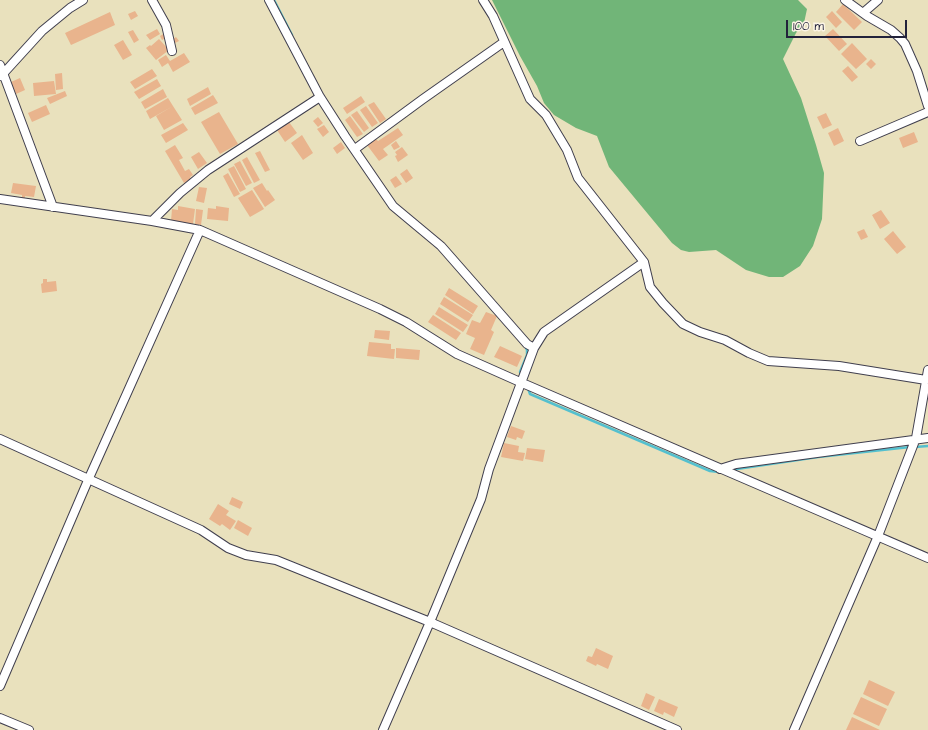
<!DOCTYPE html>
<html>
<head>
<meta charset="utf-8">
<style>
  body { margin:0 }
  #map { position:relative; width:928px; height:730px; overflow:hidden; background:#e9e1bd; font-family:"Architects Daughter",sans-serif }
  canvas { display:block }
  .scale { position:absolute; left:786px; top:20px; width:121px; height:18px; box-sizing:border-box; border:2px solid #22223b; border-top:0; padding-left:5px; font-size:12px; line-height:14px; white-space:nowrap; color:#22223b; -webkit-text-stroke:3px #fcf5e5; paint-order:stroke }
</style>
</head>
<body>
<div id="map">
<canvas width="928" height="730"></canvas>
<div class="scale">100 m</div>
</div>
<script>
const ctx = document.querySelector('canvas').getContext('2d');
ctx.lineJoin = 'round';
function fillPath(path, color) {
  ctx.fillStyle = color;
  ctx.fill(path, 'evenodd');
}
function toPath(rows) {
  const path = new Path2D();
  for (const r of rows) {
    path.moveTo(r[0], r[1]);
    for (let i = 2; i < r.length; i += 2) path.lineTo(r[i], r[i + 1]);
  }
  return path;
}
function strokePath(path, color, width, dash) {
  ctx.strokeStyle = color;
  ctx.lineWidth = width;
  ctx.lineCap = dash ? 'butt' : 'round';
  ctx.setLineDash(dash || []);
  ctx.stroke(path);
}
fillPath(toPath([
  [492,0,798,0,807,9,804,23,796,33,783,59,801,98,816,145,824,173,822,219,813,246,800,266,783,277,769,277,746,270,716,250,689,252,681,250,672,243,609,167,597,136,576,128,554,115,544,103,537,86,520,56]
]), '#71b578');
strokePath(toPath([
  [274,0,292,35],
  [521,374,520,372,527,355,527,350,525,346],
  [528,388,530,394,668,453,710,471,719,472],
  [915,447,928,446],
  [730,470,818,457,910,447]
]), '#54c0cf', 2.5);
fillPath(toPath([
  [843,4,862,22,854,30,836,12],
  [135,11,138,16,131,20,128,14],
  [832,11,842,22,836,28,826,17],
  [110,12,115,25,71,45,65,33],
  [157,29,160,34,150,40,146,35],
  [833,29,847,44,839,51,825,36],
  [133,30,139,40,134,43,128,32],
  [165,33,167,37,162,40,160,36],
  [176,37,179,41,175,43,173,39],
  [159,39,169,50,156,60,146,48,150,45,151,46],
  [123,40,132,55,123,60,114,45],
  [852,43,867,59,856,69,841,54],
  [184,53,190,62,173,72,168,63,162,67,158,60,166,55,170,61],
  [871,59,876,64,871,69,866,64],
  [848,66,858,77,852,82,842,71],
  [152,69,157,76,135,89,130,82],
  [62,73,63,89,56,90,55,74],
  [20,78,25,90,16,94,11,82],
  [157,79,161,86,139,99,134,92],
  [54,81,56,94,34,96,33,83],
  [208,87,211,94,190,106,187,99],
  [163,89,167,97,145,109,141,102],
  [65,91,67,96,50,104,47,98],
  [213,95,218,103,195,115,191,108],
  [361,96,365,102,347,114,343,108],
  [168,98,173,106,150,119,146,111],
  [374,102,386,119,380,123,368,105],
  [46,105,50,114,32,122,28,113],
  [173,106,182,120,164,130,156,116],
  [366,106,378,123,372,127,360,110],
  [357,111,369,128,364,132,351,115],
  [219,112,238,144,220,154,201,122],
  [826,113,832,125,823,129,817,117],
  [350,116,363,134,357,137,345,120],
  [318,117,323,123,318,127,313,121],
  [289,122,297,133,285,142,277,130],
  [183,123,188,130,166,143,161,135],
  [324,125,329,132,323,137,317,129],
  [398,128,403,135,383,149,388,155,379,161,367,145,376,139,378,141],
  [838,128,844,141,834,146,828,133],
  [914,132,918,142,903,148,899,138],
  [302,135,313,153,303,160,291,143],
  [396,141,400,147,394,150,391,145],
  [341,142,345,148,337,154,333,148],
  [175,145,183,158,179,160,185,171,189,169,193,175,190,177,191,179,184,183,165,151],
  [402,147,408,155,398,162,395,156,397,155,395,152],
  [260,151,270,170,265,172,255,153],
  [199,152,207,163,198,169,191,157],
  [247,157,260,180,254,183,242,160],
  [240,161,252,183,246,186,234,164],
  [234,166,246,189,240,192,228,169],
  [407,169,413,178,406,183,400,174],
  [228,173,240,194,234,197,223,176],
  [396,176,402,184,395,188,390,180],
  [13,183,36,186,34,197,25,196,25,199,22,198,22,195,11,193],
  [262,183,267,191,268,190,275,200,265,207,253,188],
  [199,187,207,188,204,203,196,201],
  [252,190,264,209,250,217,238,198],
  [178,206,195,209,193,224,171,221,172,209,178,210],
  [216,206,229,208,228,221,207,219,208,208,216,209],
  [196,209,203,210,201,225,195,224],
  [881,210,890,223,880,229,872,215],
  [864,229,868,237,861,240,857,232],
  [893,231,906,247,897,254,884,239],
  [43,279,47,279,47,282,56,281,57,291,42,293,41,284,43,283],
  [449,288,478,306,473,314,445,295],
  [444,297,473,315,468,322,440,304],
  [439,307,468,325,463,332,435,314],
  [486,312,497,316,491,330,494,332,484,355,470,349,475,338,466,334,472,320,480,323],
  [433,315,461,333,456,340,428,322],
  [375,330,390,331,389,340,374,338],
  [369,342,391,344,391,349,395,349,394,359,367,356],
  [500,346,522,356,517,367,494,357],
  [396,348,420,350,419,360,396,358],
  [511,426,525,431,522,439,517,437,516,440,507,437],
  [504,443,519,446,518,452,525,453,523,461,501,457],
  [527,448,545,450,543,462,525,459],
  [232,497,243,502,240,509,229,504],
  [218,504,229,511,226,515,236,521,230,530,222,524,220,526,209,519],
  [238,520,252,528,248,536,234,528],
  [596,648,613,656,608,669,597,664,596,666,586,661,588,656,592,657],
  [869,680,895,692,888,706,863,694],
  [646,693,655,697,649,710,641,706],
  [861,697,887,709,879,726,853,714],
  [659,699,678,707,674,717,664,712,663,715,654,711],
  [852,717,880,730,846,730]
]), '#e9b48d');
const minor = toPath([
  [152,0,166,25,172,51],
  [269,0,320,97,345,136,393,206,441,246,527,344,534,348],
  [483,0,493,16,530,99,546,115,567,150,578,178,644,262,650,287,663,303,683,324,700,332,725,340,749,353,768,361,839,366,926,380],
  [845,0,867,16,891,30,900,38,905,44,917,71,928,106],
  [863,13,878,0],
  [0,65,53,207],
  [1,76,42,31,70,8,83,0],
  [860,141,928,112],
  [355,149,423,99,504,42],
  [0,199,152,221,200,230,380,309,406,322,457,354,520,382,928,558],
  [152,221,180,193,208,170,320,97],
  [0,439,201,530,228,548,246,555,276,560,430,622,677,730],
  [720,469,736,464,928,438],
  [0,686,89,478,200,230],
  [0,718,29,730],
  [383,730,430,622,481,499,489,469,534,348,544,332,644,262],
  [794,730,878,536,916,438,928,370]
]);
strokePath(minor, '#403f4e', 10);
strokePath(minor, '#fff', 8);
</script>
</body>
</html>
